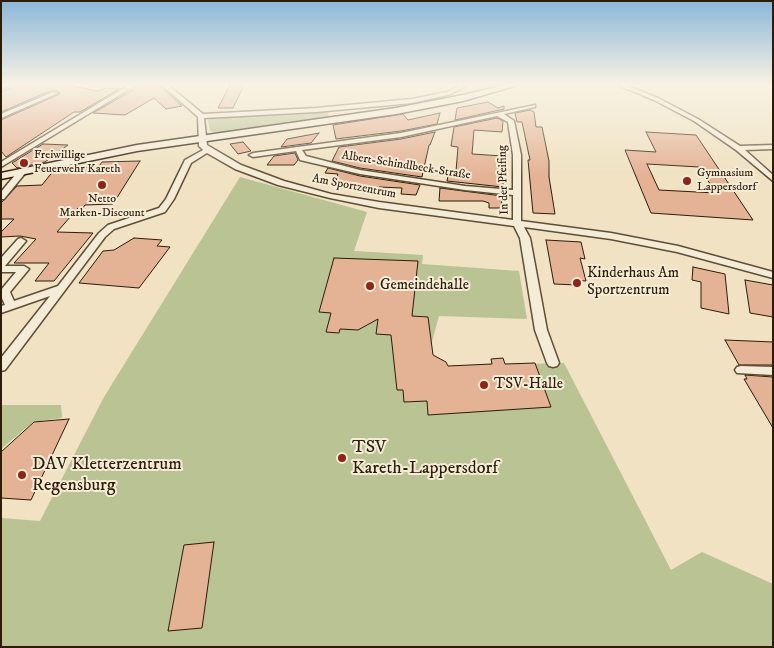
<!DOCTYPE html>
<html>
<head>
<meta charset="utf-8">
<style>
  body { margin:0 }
  #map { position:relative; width:774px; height:648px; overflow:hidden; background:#f0e2c2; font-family:"IM FELL DW Pica",serif }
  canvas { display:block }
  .frame { position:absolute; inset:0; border:2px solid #2d1c08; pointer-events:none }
</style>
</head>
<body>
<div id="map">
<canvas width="774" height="648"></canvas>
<div class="frame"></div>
</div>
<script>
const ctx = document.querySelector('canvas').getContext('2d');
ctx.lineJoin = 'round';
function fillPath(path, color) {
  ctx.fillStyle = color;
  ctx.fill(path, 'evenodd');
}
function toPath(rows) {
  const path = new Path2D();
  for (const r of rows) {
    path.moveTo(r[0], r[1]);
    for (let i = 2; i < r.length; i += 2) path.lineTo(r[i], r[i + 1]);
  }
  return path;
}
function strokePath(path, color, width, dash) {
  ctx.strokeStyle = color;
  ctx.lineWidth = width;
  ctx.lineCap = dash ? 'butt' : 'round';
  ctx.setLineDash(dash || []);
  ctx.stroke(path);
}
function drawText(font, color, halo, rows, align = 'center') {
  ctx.font = font + ' "IM FELL DW Pica",serif';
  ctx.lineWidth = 4;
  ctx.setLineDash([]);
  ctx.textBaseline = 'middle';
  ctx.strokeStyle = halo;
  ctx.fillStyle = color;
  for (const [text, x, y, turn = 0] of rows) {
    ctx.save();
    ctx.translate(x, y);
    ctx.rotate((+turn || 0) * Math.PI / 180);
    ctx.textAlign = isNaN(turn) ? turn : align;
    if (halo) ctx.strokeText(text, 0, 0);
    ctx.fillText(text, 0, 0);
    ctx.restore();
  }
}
fillPath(toPath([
  [327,111,330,118,217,133,210,131,208,120,214,117],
  [240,177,367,212,354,251,423,255,422,264,519,271,527,319,439,316,425,367,564,363,671,570,702,552,773,584,773,647,1,647,1,518,40,521,104,397],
  [1,405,61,405,62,418,33,422,1,449]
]), '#b9c394');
const building = toPath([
  [18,85,68,85,97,91,106,88,119,89,80,112,74,112,6,157,1,151,1,120,60,94,58,91,52,90,1,112,1,92,18,85],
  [142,85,159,85,182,106,166,109,154,98,125,115,93,113,142,85],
  [230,85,244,85,233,108,218,108,230,85],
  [488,102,498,108,504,106,504,109,455,120,457,108,488,102],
  [530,110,534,112,536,127,542,127,549,161,549,177,555,214,533,213,528,160,530,160,522,122,517,122,515,113,530,110],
  [440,113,437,124,401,131,336,139,333,125,403,114,408,120,440,113],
  [497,118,503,121,502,132,474,130,472,154,503,156,503,187,447,181,449,171,456,171,458,147,451,146,454,127,497,118],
  [435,132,430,145,429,145,422,177,360,168,332,161,339,147,401,139,435,132],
  [646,132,696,135,753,220,651,213,625,150,656,152,646,132],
  [647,164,699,167,716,193,659,190,647,164],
  [319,133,311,143,281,147,287,139,319,133],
  [243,142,251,151,238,154,230,144,243,142],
  [43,144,68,145,45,162,17,168,12,163,43,144],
  [295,153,298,160,294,165,267,165,274,156,295,153],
  [140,161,113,204,85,205,83,208,78,208,57,232,93,233,54,281,35,281,49,263,14,263,36,239,20,236,1,237,1,232,14,219,1,219,1,203,17,186,42,185,54,170,92,167,99,166,102,162,140,161],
  [328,168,360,176,420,185,416,195,401,194,402,188,379,187,378,190,365,190,366,186,334,184,338,174,325,173,328,168],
  [440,188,502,196,501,208,489,208,489,203,483,201,439,201,440,188],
  [134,238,162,240,157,246,170,247,139,288,79,283,103,251,114,250,134,238],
  [546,240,581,242,585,259,580,258,586,281,575,280,577,285,554,284,546,240],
  [334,258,418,261,412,316,428,317,433,355,446,362,448,366,492,364,491,359,503,358,505,364,535,363,551,407,428,415,427,401,404,402,403,390,397,390,391,335,376,334,378,319,358,330,340,329,339,333,326,332,331,313,319,312,334,258],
  [693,267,725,274,729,314,701,308,701,282,692,280,693,267],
  [745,280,773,285,773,317,750,313,745,280],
  [725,340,773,342,773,365,739,365,725,340],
  [745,375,773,377,773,428,744,379,747,379,745,375],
  [69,419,31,500,1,498,1,452,34,422,69,419],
  [214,542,202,628,168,631,184,545,214,542]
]);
fillPath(building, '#e4b295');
strokePath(building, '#2d1c08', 1);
const street = toPath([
  [1,85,10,85,1,89,1,85],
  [129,85,136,85,1,167,1,162,129,85],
  [162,85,168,85,203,114,316,108,412,99,447,92,460,85,467,85,451,94,412,103,316,112,204,118,207,145,241,165,284,181,331,194,379,202,513,220,513,195,465,190,360,174,300,160,296,151,253,157,249,155,253,153,401,133,535,105,535,107,504,114,514,121,521,155,521,221,611,233,678,246,773,272,773,278,677,252,611,239,524,227,530,238,547,330,559,363,557,366,553,367,549,366,547,363,535,330,520,238,514,226,379,208,330,198,278,185,235,169,207,153,191,163,174,199,165,212,114,229,105,237,5,370,1,371,1,358,50,296,1,313,1,306,5,305,1,296,1,290,16,272,1,272,1,258,18,239,21,238,26,241,5,266,24,266,29,269,10,292,14,301,58,286,99,233,108,225,159,208,166,199,185,160,203,150,199,146,198,117,162,85],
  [497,116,508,122,513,155,513,190,465,186,360,170,306,156,302,150,401,137,497,116],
  [618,85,626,85,658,98,698,119,740,146,773,145,773,149,745,150,773,175,773,181,736,150,694,121,654,100,618,85],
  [53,92,58,93,1,118,1,114,53,92],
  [20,169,27,171,4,199,1,199,1,192,20,169],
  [741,366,773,367,773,375,737,373,735,370,737,367,741,366]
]);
const secondary = toPath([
  [505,85,518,85,463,101,396,114,137,151,1,179,1,173,137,145,396,108,463,95,505,85]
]);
strokePath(street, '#5e4e36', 3);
strokePath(secondary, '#2d1c08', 3);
fillPath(street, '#f5ecd7');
fillPath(secondary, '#f5ecd7');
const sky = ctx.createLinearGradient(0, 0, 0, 176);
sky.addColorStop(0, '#8bb6d8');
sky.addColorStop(0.48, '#f8f2e4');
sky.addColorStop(1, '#f8f2e400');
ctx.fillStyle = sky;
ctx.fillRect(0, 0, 774, 176);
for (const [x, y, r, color] of [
  [24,163,5,"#8f2418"],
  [687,181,5,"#8f2418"],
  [102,185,5,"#8f2418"],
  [577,283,5,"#8f2418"],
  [370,286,5,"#8f2418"],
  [484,385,5,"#8f2418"],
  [342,458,5,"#8f2418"],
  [22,475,5,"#8f2418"]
]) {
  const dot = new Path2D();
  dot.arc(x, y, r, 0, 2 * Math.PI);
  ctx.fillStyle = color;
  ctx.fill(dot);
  strokePath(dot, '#f5ecd7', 2);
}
drawText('12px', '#2d1c08', '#f5ecd7', [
  ["Freiwillige",34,156],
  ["Feuerwehr Kareth",34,170],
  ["Gymnasium",697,174],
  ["Lappersdorf",697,188],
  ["Netto",102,200,"center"],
  ["Marken-Discount",102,214,"center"]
], 'left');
drawText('12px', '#2d1c08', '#f5ecd7', [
  ["Albert-Schindlbeck-Straße",406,166,9],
  ["In der Pfeifing",504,180,-92],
  ["Am Sportzentrum",354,187,11]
]);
drawText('15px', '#2d1c08', '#f5ecd7', [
  ["Kinderhaus Am",587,274],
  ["Sportzentrum",587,291],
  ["Gemeindehalle",380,286],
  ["TSV-Halle",494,385]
], 'left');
drawText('18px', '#2d1c08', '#f5ecd7', [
  ["TSV",352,448],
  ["Kareth-Lappersdorf",352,469],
  ["DAV Kletterzentrum",32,465],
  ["Regensburg",32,486]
], 'left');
</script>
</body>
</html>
